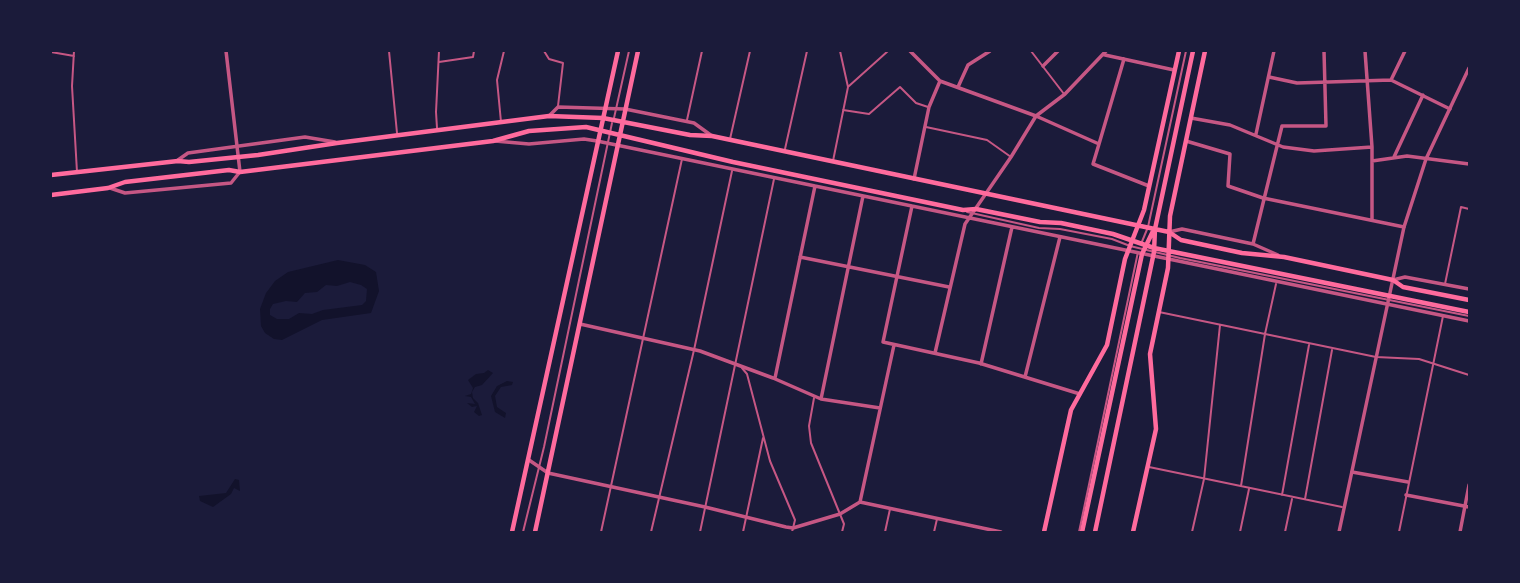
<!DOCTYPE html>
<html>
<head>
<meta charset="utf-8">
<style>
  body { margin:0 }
  #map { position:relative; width:1520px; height:583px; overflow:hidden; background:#1b1b3a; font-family:"Titillium Web",sans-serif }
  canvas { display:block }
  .frame { position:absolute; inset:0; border:52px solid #1b1b3a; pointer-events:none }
</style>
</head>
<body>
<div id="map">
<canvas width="1520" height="583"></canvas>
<div class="frame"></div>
</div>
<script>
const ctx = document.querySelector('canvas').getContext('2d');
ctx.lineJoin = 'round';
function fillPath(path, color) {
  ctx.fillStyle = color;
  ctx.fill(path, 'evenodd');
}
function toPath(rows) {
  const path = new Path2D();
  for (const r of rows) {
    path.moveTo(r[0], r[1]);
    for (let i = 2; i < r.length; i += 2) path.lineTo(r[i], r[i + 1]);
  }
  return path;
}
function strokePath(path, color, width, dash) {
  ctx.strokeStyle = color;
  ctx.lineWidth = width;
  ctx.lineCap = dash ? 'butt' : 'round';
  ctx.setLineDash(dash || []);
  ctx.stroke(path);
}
fillPath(toPath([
  [338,260,365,265,376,272,379,291,371,313,322,320,282,340,274,339,265,333,261,326,260,309,266,293,275,281,288,272],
  [350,282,361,285,367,289,366,301,362,305,323,310,312,314,299,313,289,319,277,319,270,315,270,309,273,304,286,301,297,302,305,293,317,292,326,285,337,286],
  [488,370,493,373,482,385,475,387,472,392,473,398,478,403,482,415,479,416,474,412,477,406,472,407,467,403,475,404,471,397,465,396,471,394,473,388,468,380,476,374,484,373],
  [507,381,513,382,512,385,501,387,495,396,497,407,506,413,505,418,495,412,491,396,497,386],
  [235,479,239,480,240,491,234,488,231,494,213,507,200,501,199,496,226,493]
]), '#12122b');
strokePath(toPath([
  [74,51,72,86,77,172],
  [389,51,397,133],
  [544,51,549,59,563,63,558,106],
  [1031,51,1064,94],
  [51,52,74,56],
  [439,62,473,57,474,51],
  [849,86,888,51],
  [843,110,869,114,900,87,916,103,928,107],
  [614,118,629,51],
  [687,120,702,51],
  [501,122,497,80,504,51],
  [926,127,987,140,1011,157],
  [437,128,436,112,439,51],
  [730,139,750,51],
  [785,149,807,51],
  [833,161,848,87,840,51],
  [967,212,1039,228,1060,229,1112,239,1130,246,1180,258,1469,316],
  [1141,244,1148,227,1186,51],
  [1445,284,1461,207,1469,209],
  [1159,312,1376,357,1419,359,1469,375],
  [742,368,747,374,770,461,795,520,792,532],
  [814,398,809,426,811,443,844,524,842,532],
  [1149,467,1342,507],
  [1241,486,1265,334,1276,284],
  [1282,495,1309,345],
  [1305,499,1332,350],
  [523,532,544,447,612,123],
  [601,532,682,159],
  [651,532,694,350,732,171],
  [700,532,774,179],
  [743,532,763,438],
  [885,532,890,509],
  [934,532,937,519],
  [1079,532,1138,252],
  [1192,532,1204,479,1220,325],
  [1240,532,1249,489],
  [1285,532,1292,499],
  [1399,532,1443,316]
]), '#c65784', 2);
strokePath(toPath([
  [910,51,940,81,1036,116,1099,144,1093,164,1149,186],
  [1365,51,1372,147,1372,220],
  [1105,55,1174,70],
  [1043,66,1058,51],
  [1269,77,1297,83,1391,80,1450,109],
  [1391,80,1405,51],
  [958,87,968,65,990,51],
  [549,116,558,107,625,109,694,123,712,136],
  [1191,118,1230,125,1283,147,1314,151,1372,147],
  [1256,134,1274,51],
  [495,141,529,144,584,139,597,141,1469,321],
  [1186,141,1230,154,1228,186,1263,198,1404,227],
  [1099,144,1124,59],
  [1394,157,1423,95],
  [178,160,188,153,305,137,335,142],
  [1372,161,1407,156,1469,164],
  [914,179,929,107,940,81],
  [110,188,125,193,231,183,239,173],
  [912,206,883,342,979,363,1080,394],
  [1169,232,1182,229,1253,244,1278,255],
  [1253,244,1282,126,1326,126,1324,51],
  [800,257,949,287],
  [1393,280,1405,277,1469,289],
  [580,324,700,351,773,378,821,399,880,408],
  [935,353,965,224,1011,157,1036,116,1065,94,1106,51],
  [981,364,1012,227],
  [1025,377,1060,237],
  [775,378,815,186],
  [821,399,863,196],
  [529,460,548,473,705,507,786,527,793,528,840,514,860,502,1001,532],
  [1352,472,1408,482],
  [1406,495,1469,507],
  [860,502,894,345],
  [1460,532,1469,485]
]), '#c65784', 3.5);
strokePath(toPath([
  [226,51,240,172],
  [1339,532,1404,227,1426,159,1469,68]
]), '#c65784', 3.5);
strokePath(toPath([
  [51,175,178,161,189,162,258,155,337,143,549,116,603,118,690,135,712,136,1169,232,1181,240,1242,253,1284,257,1393,280,1403,287,1469,300],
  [51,195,108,188,125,182,229,170,240,172,493,141,529,131,586,127,733,162,963,210,976,209,1040,222,1061,223,1113,234,1154,248,1469,312],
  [512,532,618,51],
  [535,532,638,51],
  [1044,532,1071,410,1107,345,1125,259,1144,210,1179,51],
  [1082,532,1142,254,1154,229],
  [1095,532,1154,252,1155,229,1193,51],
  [1133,532,1156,429,1150,354,1168,268,1170,216,1205,51]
]), '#ff6b9d', 4.5);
</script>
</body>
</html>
